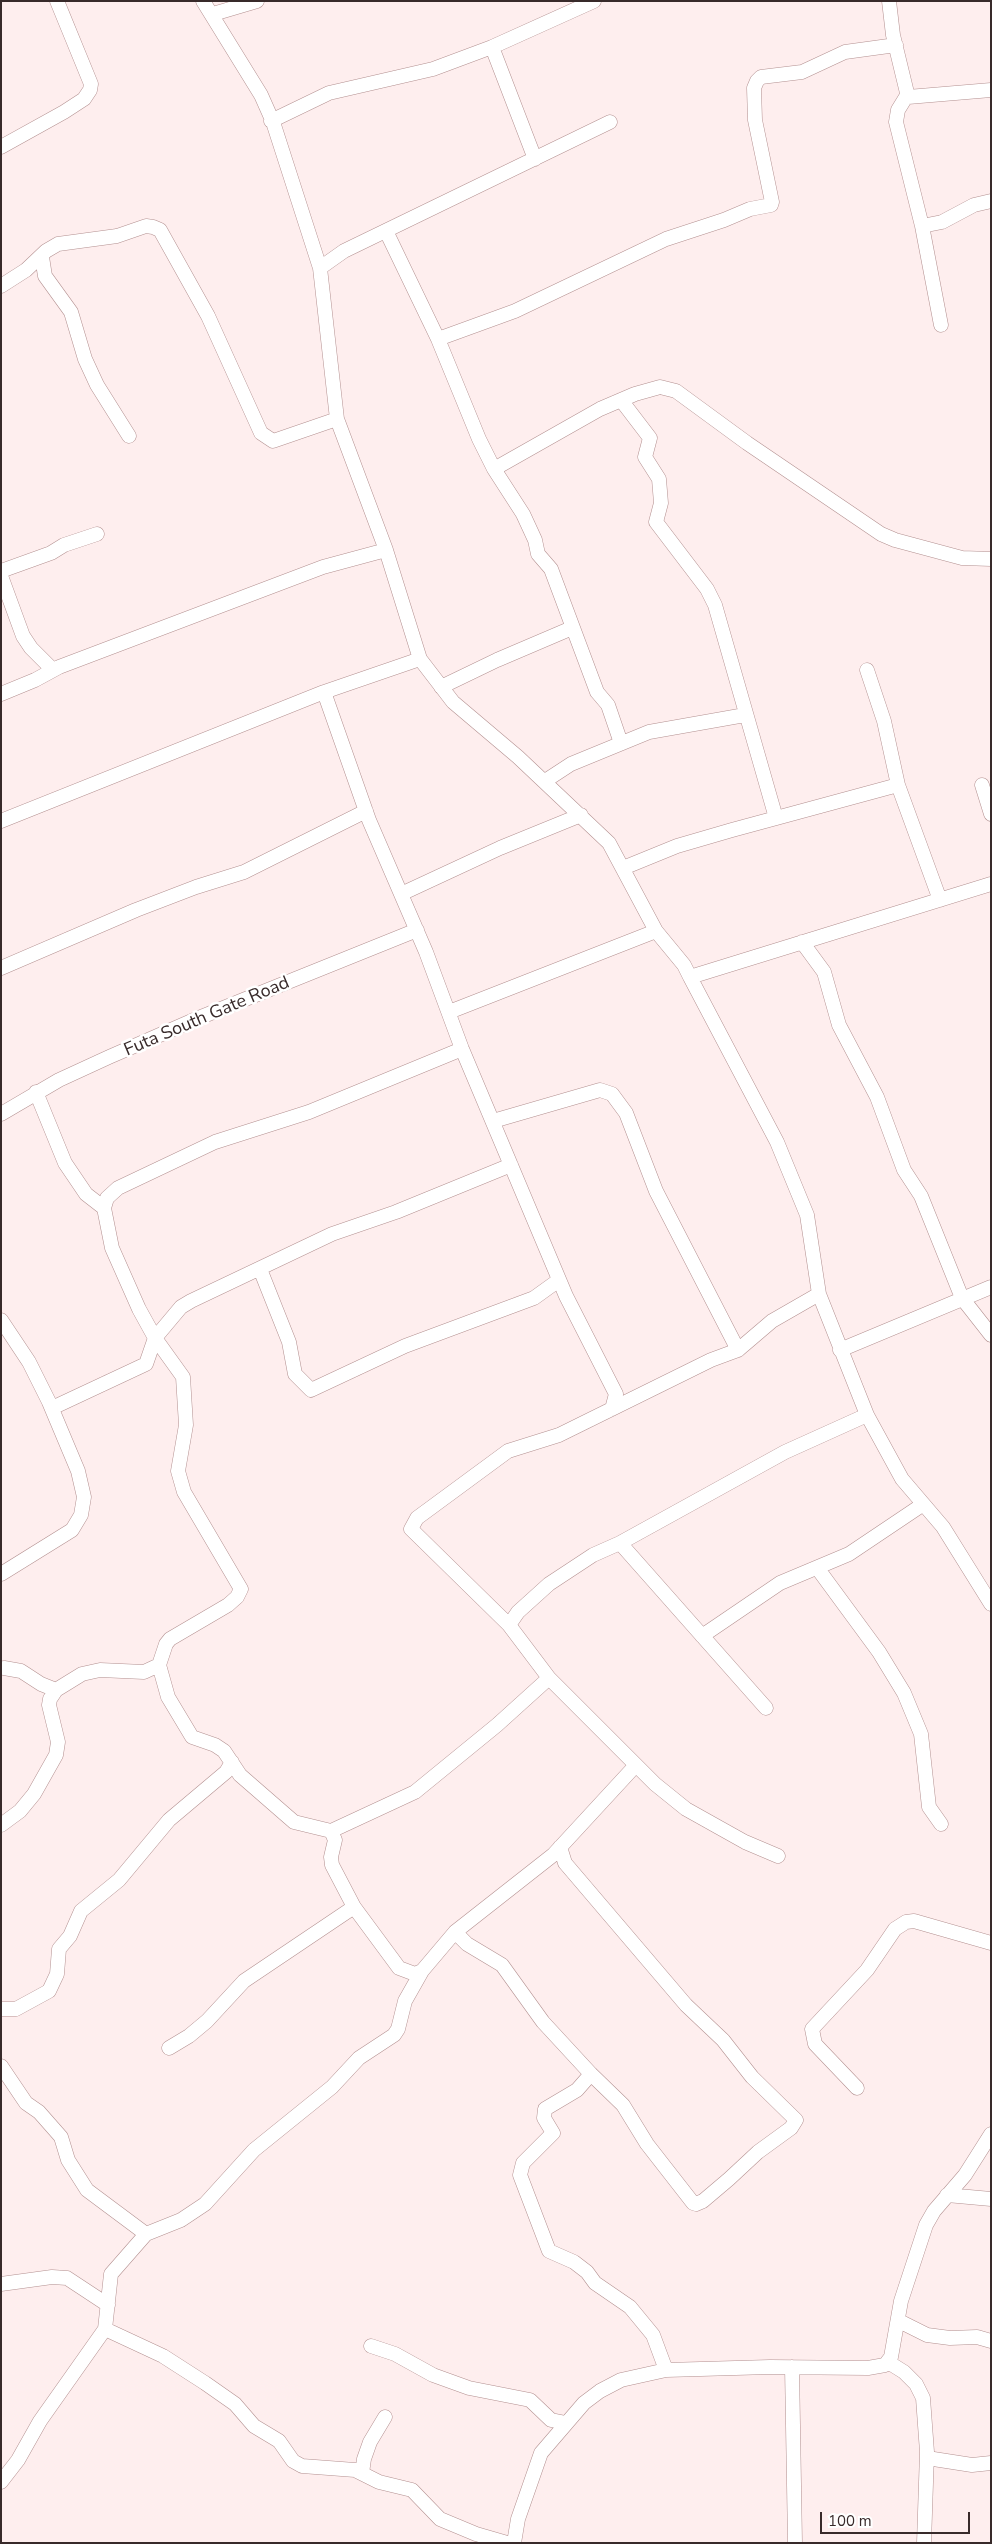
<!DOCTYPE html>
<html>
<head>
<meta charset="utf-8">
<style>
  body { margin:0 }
  #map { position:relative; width:992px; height:2544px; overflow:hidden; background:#feeeee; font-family:"Nunito Sans",sans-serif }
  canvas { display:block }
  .frame { position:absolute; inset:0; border:2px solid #382a2a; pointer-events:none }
  .scale { position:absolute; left:820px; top:2512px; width:150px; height:22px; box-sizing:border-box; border:2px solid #382a2a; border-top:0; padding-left:6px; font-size:15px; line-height:18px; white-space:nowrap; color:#382a2a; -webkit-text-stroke:4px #fff; paint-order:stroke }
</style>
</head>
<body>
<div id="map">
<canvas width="992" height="2544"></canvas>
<div class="frame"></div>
<div class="scale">100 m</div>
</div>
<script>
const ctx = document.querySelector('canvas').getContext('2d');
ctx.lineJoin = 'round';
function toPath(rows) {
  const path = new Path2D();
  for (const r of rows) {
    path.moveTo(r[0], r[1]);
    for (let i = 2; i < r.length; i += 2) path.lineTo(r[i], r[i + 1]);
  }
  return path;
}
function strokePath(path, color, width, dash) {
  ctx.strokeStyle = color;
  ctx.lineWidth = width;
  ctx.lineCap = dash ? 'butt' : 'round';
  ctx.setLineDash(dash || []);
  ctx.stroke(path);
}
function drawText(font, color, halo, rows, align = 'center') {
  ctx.font = font + ' "Nunito Sans",sans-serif';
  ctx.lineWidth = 5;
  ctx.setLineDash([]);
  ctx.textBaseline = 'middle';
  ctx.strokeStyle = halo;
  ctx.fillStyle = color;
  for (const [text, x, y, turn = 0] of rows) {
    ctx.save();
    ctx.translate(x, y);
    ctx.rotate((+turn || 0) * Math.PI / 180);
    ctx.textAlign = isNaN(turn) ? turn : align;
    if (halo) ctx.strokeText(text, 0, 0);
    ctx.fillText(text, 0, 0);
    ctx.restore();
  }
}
const minor = toPath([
  [203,1,261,95,273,122,320,268,337,419,386,550,420,659,453,702,518,757,609,843,656,931,684,965,690,977,991,884],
  [889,1,893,35,908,97,906,97,898,110,896,122,922,226,941,325],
  [213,14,257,1],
  [492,47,535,159],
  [908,97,991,90],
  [271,121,329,93,433,69,492,47,594,1],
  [1,147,64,112,84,99,90,90,91,84,57,1],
  [922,226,942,222,974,205,991,201],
  [386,231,438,339,479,439,494,469,523,514,535,540,538,554,551,569,597,692,608,705,621,743],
  [42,257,45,276,71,312,85,359,97,385,129,436],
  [320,268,344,251,610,122],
  [1,286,26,270,46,251,58,244,117,236,146,226,153,227,160,230,208,316,261,433,273,441,337,419],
  [438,339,515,311,666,239,724,220,750,209,771,205,772,202,755,120,754,88,757,81,761,77,802,72,845,52,896,45],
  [621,400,650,438,645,457,659,479,661,503,656,522,707,589,715,605,776,818],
  [494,469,600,409,635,394,660,387,676,391,747,443,881,534,895,540,962,558,991,559],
  [1,571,51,553,64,545,97,534],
  [1,576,23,636,31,648,53,670],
  [867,670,884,721,898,785,940,900],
  [441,687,497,660,572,628],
  [324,692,369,820,426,952,462,1049,566,1296,616,1394,612,1409],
  [1,694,35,680,59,667,323,567,386,550],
  [545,781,571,764,649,732,745,715],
  [982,785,991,814],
  [1,821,324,692,420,659],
  [623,868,677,846,732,830,898,785],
  [401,894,500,848,581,815],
  [802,942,824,972,839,1025,877,1097,904,1170,921,1196,962,1298,991,1335],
  [1,968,136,910,196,887,244,872,366,811],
  [690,977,777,1142,807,1215,819,1294,867,1415,902,1479,943,1527,991,1604],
  [449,1012,656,931],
  [36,1092,65,1163,86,1194,104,1208],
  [1,1114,59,1080,109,1057,201,1017,417,930],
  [493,1121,600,1090,612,1094,626,1113,656,1191,738,1350],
  [260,1269,289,1342,295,1374,311,1390,405,1346,534,1298,559,1280],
  [1,1320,29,1362,49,1402,78,1471,84,1497,81,1515,72,1530,1,1574],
  [840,1350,991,1287],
  [52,1408,146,1364,155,1338,181,1307,191,1301,332,1234,396,1212,511,1165],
  [620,1543,766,1708],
  [818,1569,879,1652,904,1693,921,1734,929,1807,941,1824],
  [509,1625,518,1612,549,1584,593,1555,620,1543,785,1452,867,1415],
  [702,1636,780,1583,849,1554,922,1505],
  [4,1668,21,1671,41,1684,56,1690],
  [1,1825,20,1811,34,1794,56,1755,58,1742,49,1705,50,1699,56,1690,82,1674,100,1670,144,1672,159,1665],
  [331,1831,415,1792,497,1725,549,1678],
  [778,1856,745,1842,686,1809,655,1784,549,1678,509,1625,411,1529,417,1518,508,1451,559,1435,711,1360,738,1350,772,1321,819,1294],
  [455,1932,467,1944,502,1965,543,2022,591,2074,623,2105,647,2144,693,2203,696,2204,703,2201,729,2179,758,2152,791,2128,796,2120,752,2077,723,2040,686,2005,565,1863,560,1847],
  [422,1971,415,1974,399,1968,354,1907,332,1865,331,1857,335,1840,331,1831,294,1822,240,1775,224,1751,215,1745,192,1737,168,1697,159,1665,166,1644,170,1639,228,1605,237,1597,241,1589,184,1492,178,1471,186,1425,183,1377,155,1338,139,1309,112,1248,104,1208,107,1198,118,1188,215,1142,309,1112,462,1049],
  [1,2009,16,2009,49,1991,57,1974,59,1949,70,1936,81,1911,119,1880,169,1820,226,1772,232,1762],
  [169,2048,189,2036,207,2021,244,1981,354,1907],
  [1,2066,26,2103,39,2112,61,2137,68,2160,87,2190,146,2234],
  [591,2074,577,2090,545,2109,544,2118,553,2133,523,2163,520,2175,549,2251,574,2262,587,2272,595,2283,630,2307,653,2335,666,2370],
  [857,2088,815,2044,812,2029,867,1970,895,1929,906,1922,914,1921,991,1943],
  [947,2195,991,2199],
  [1,2284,52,2277,67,2278,108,2305],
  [899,2321,927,2335,950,2338,977,2337,991,2341],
  [371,2346,395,2354,433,2375,469,2388,530,2400,551,2420,566,2423],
  [888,2362,904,2372,916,2384,923,2398,927,2452,924,2543],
  [792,2367,795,2543],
  [927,2458,972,2465,991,2463],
  [362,2473,364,2459,370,2442,385,2417],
  [1,2482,18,2460,40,2421,105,2329],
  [507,2543,476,2534,440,2519,412,2490,379,2482,355,2470,302,2466,293,2461,279,2441,254,2426,235,2404,205,2383,163,2356,105,2329,111,2274,146,2234,181,2220,205,2204,254,2150,332,2087,359,2058,394,2035,398,2029,405,2001,422,1971,455,1932,553,1855,636,1765],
  [514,2543,518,2519,541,2453,584,2403,600,2391,621,2380,666,2370,770,2367,868,2368,885,2365,891,2357,901,2301,926,2225,934,2211,965,2175,991,2134]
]);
strokePath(minor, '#b39090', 15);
strokePath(minor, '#fff', 14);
drawText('18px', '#382a2a', '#fff', [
  ["Futa South Gate Road",207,1017,-23]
]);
</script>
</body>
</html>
